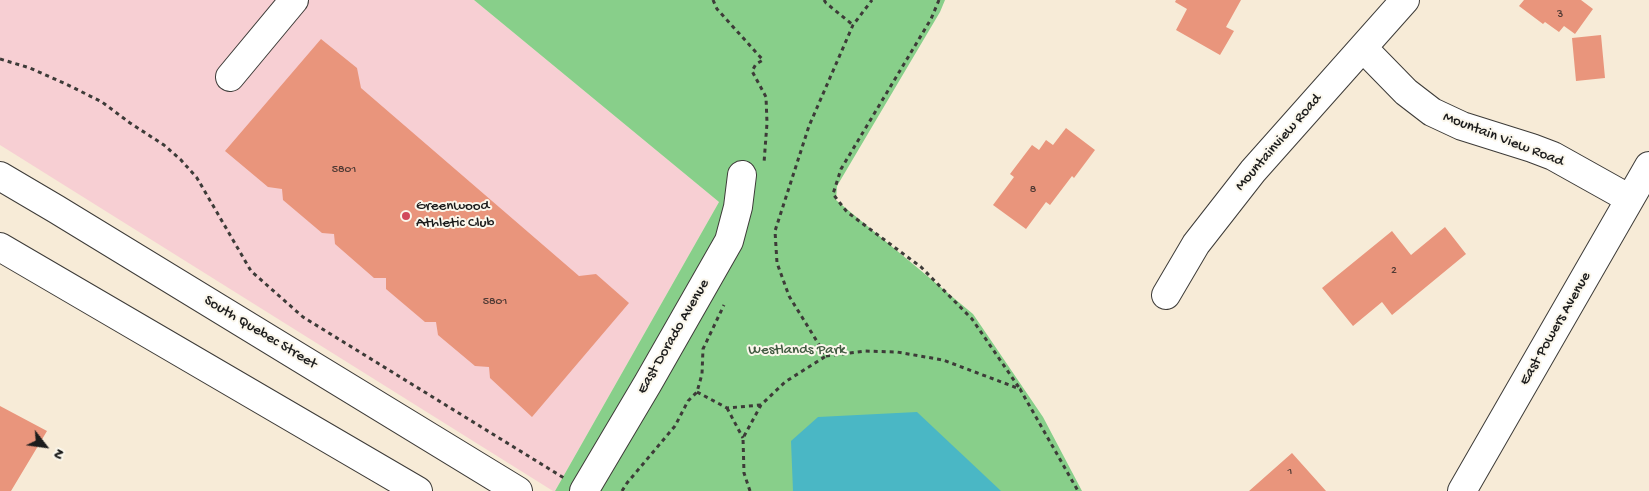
<!DOCTYPE html>
<html>
<head>
<meta charset="utf-8">
<style>
  body { margin:0 }
  #map { position:relative; width:1649px; height:491px; overflow:hidden; background:#f7ebd7; font-family:"Gochi Hand",sans-serif }
  canvas { display:block }
  .north { position:absolute; left:20px; top:421px; width:50px; height:50px; -webkit-text-stroke:4px #fbf7ec; paint-order:stroke; rotate:120deg; font-size:14px; font-weight:700; line-height:20px; text-align:center; color:#1c1c1c }
  .north::after { content:''; display:block; margin:auto; width:18px; height:22px; background:#1c1c1c; clip-path:polygon(50% 0,100% 100%,50% 72%,0 100%) }
</style>
</head>
<body>
<div id="map">
<canvas width="1649" height="491"></canvas>
<div class="north">N</div>
</div>
<script>
const ctx = document.querySelector('canvas').getContext('2d');
ctx.lineJoin = 'round';
function fillPath(path, color) {
  ctx.fillStyle = color;
  ctx.fill(path, 'evenodd');
}
function toPath(rows) {
  const path = new Path2D();
  for (const r of rows) {
    path.moveTo(r[0], r[1]);
    for (let i = 2; i < r.length; i += 2) path.lineTo(r[i], r[i + 1]);
  }
  return path;
}
function strokePath(path, color, width, dash) {
  ctx.strokeStyle = color;
  ctx.lineWidth = width;
  ctx.lineCap = dash ? 'butt' : 'round';
  ctx.setLineDash(dash || []);
  ctx.stroke(path);
}
function drawText(font, color, halo, rows, align = 'center') {
  ctx.font = font + ' "Gochi Hand",sans-serif';
  ctx.lineWidth = 4;
  ctx.setLineDash([]);
  ctx.textBaseline = 'middle';
  ctx.strokeStyle = halo;
  ctx.fillStyle = color;
  for (const [text, x, y, turn = 0] of rows) {
    ctx.save();
    ctx.translate(x, y);
    ctx.rotate((+turn || 0) * Math.PI / 180);
    ctx.textAlign = isNaN(turn) ? turn : align;
    if (halo) ctx.strokeText(text, 0, 0);
    ctx.fillText(text, 0, 0);
    ctx.restore();
  }
}
fillPath(toPath([
  [0,0,474,0,719,202,555,491,553,491,0,145]
]), '#f7cfd3');
fillPath(toPath([
  [474,0,945,0,940,12,837,186,836,200,973,314,1043,417,1082,491,555,491,719,202]
]), '#88cf8a');
fillPath(toPath([
  [917,412,1001,491,793,491,791,441,818,417]
]), '#4ab7c5');
fillPath(toPath([
  [1176,0,1241,0,1226,27,1234,31,1220,55,1176,30,1187,9,1175,2],
  [1524,0,1581,0,1593,9,1575,34,1564,26,1559,32,1545,22,1543,24,1519,6],
  [1601,35,1605,78,1576,81,1572,38],
  [321,39,357,68,361,88,579,276,596,274,629,303,532,417,490,378,489,367,475,366,438,335,436,322,425,322,386,289,386,278,374,278,335,244,334,234,322,233,283,200,282,189,268,187,225,151],
  [1066,128,1095,150,1074,178,1072,176,1050,205,1046,202,1026,229,993,205,1014,177,1010,174,1032,145,1039,150,1046,140,1053,145],
  [1445,227,1466,254,1392,315,1382,302,1353,326,1322,288,1392,231,1411,255],
  [0,406,47,431,11,491,0,491],
  [1292,453,1326,491,1249,491]
]), '#e9957c');
const minor = toPath([
  [1363,48,1406,92,1432,112,1462,126,1532,148,1553,156,1630,199],
  [230,77,294,0],
  [1166,295,1196,244,1253,171,1405,0],
  [584,491,648,383,729,241,738,207,742,175],
  [1462,491,1649,166]
]);
const major = toPath([
  [0,176,56,209,518,491],
  [0,247,418,491]
]);
strokePath(minor, '#3d3b38', 30);
strokePath(major, '#3d3b38', 30);
strokePath(toPath([
  [713,0,717,9,763,60,756,64,752,71,766,97,767,123,764,163],
  [824,0,826,3,853,25],
  [939,0,931,19,841,169,833,194,847,212,921,267,972,319,1020,389],
  [0,59,30,68,66,84,102,102,130,123,164,145,181,160,197,178,251,271,303,317,564,478],
  [826,356,865,351,897,352,943,360,1020,389,1078,491],
  [697,392,727,408,761,405],
  [727,408,743,438],
  [622,491,627,483,675,426,688,401,697,392,702,374,703,349,724,305],
  [750,491,744,473,743,438,761,405,785,382,826,356,789,296,777,263,775,231,809,126,853,25,872,0]
]), '#3d3b38', 3, [4, 4]);
strokePath(minor, '#fff', 28);
strokePath(major, '#fff', 28);
for (const [x, y, r, color] of [
  [406,216,5,"#d1495b"]
]) {
  const dot = new Path2D();
  dot.arc(x, y, r, 0, 2 * Math.PI);
  ctx.fillStyle = color;
  ctx.fill(dot);
  strokePath(dot, '#fbf7ec', 2);
}
drawText('12px', '#4f3a34', null, [
  ["3",1560,15],
  ["5801",344,170],
  ["8",1033,190],
  ["2",1394,271],
  ["5801",495,302],
  ["1",1290,472]
]);
drawText('15px', '#1c1c1c', '#fbf7ec', [
  ["Mountain View Road",1503,140,21],
  ["Mountainview Road",1279,143,-49],
  ["East Powers Avenue",1556,329,-60],
  ["South Quebec Street",260,333,31],
  ["East Dorado Avenue",674,337,-60]
]);
drawText('15px', '#1c1c1c', '#fbf7ec', [
  ["Greenwood",416,207],
  ["Athletic Club",416,224]
], 'left');
drawText('15px', '#425b42', '#fbf7ec', [
  ["Westlands Park",797,351]
]);
</script>
</body>
</html>
